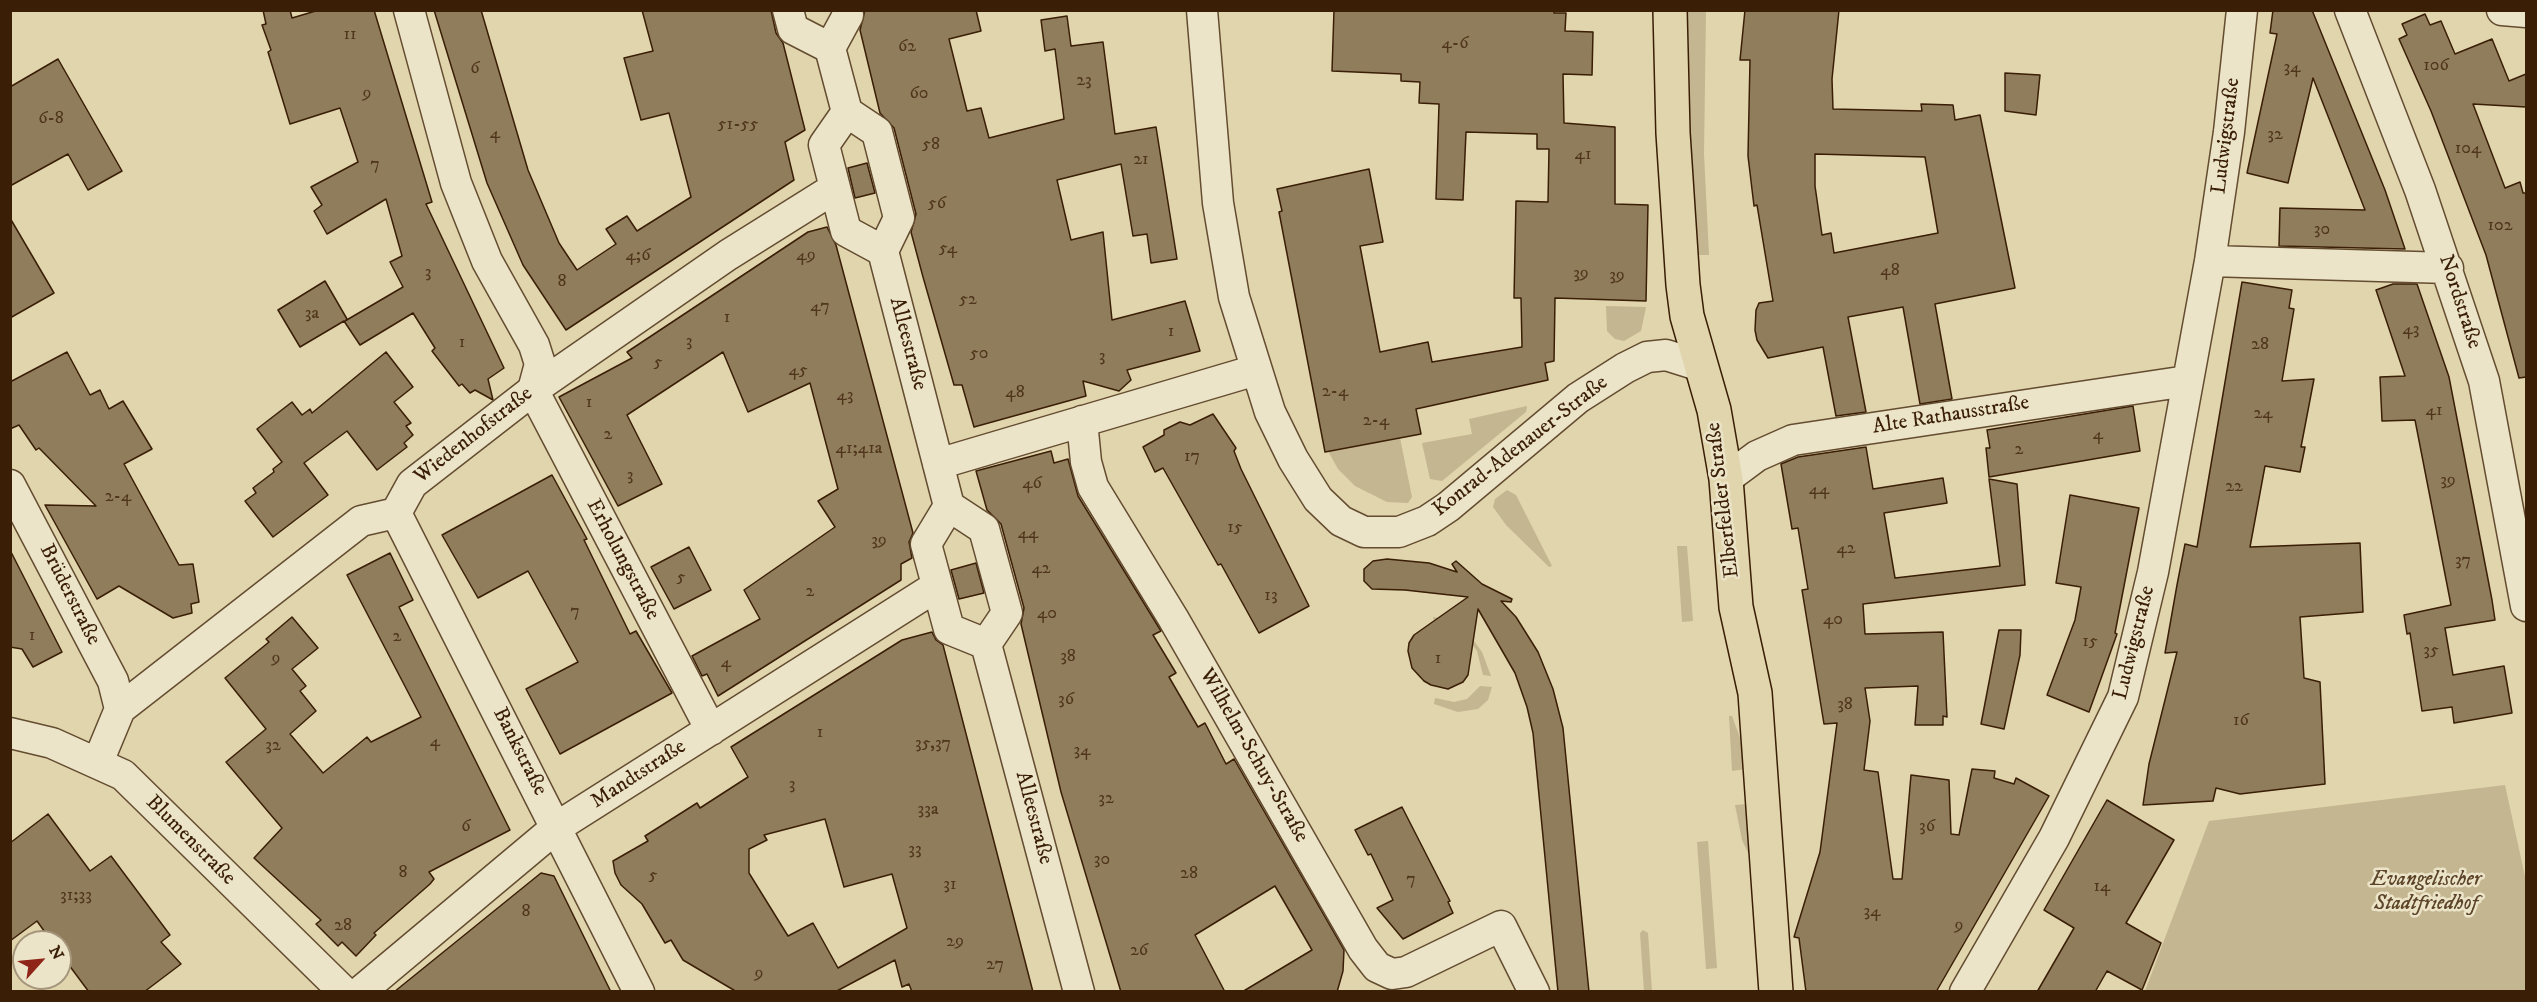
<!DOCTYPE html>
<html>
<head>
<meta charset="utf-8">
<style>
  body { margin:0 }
  #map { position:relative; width:2537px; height:1002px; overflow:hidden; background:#e0d5ac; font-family:"IM FELL DW Pica",serif }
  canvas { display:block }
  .frame { position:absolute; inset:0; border:12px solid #3a1e06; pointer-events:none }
  .north { position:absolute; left:12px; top:930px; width:60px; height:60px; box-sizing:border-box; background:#ebe4c9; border:2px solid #a4957b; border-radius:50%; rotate:63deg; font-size:16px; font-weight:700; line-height:24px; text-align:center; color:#3a1e06 }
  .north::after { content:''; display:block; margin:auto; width:21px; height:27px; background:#8f2418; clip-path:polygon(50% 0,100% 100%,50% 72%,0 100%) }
</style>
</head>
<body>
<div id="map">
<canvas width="2537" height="1002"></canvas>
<div class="frame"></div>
<div class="north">N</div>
</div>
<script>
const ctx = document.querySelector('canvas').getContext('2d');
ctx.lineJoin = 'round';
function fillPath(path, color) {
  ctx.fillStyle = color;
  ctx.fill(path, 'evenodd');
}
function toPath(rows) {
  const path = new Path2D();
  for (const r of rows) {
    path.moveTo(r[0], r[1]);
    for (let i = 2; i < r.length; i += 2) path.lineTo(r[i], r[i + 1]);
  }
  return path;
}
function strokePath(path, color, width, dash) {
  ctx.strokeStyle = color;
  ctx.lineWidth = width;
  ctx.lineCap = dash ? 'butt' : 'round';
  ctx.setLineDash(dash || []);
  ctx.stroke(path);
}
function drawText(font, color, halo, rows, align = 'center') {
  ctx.font = font + ' "IM FELL DW Pica",serif';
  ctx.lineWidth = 5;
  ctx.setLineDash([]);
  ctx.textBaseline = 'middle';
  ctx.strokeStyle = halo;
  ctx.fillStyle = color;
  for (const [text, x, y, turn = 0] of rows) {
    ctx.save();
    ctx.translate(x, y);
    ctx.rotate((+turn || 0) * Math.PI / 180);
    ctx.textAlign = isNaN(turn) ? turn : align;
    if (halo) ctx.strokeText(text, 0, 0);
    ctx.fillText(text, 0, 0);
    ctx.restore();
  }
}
fillPath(toPath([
  [1684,11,1706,11,1704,154,1709,255,1696,255,1684,50],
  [1606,306,1646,307,1641,331,1624,341,1615,339,1607,331],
  [1527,406,1526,412,1442,481,1430,479,1422,443,1472,434,1469,419],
  [1400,438,1412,497,1408,503,1387,502,1355,486,1338,469,1328,451],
  [1507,490,1516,495,1552,566,1549,567,1506,525,1493,507,1495,499],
  [1677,546,1687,546,1693,621,1682,622],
  [1433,617,1440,618,1471,637,1482,652,1491,676,1483,675,1477,651,1466,636,1433,619],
  [1480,686,1492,687,1488,700,1478,709,1458,712,1434,704,1435,698,1454,702,1467,699],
  [1729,716,1732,716,1740,738,1746,769,1732,771],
  [2505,785,2526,881,2526,991,2145,991,2209,821],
  [1748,804,1751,859,1742,840,1735,805],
  [1708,841,1717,968,1706,969,1697,842],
  [1643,930,1648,933,1652,991,1644,991,1640,933]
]), '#c4b690');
const building = toPath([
  [263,10,290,10,292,18,319,10,374,10,432,202,426,204,504,368,488,379,493,400,475,390,470,393,462,384,459,386,432,351,435,348,413,313,360,345,344,321,300,347,278,310,325,281,347,319,345,321,403,287,390,262,402,256,386,199,327,234,314,211,322,205,311,187,358,162,340,108,290,124,268,52,271,50,262,25,266,24,263,10],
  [434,10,481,10,528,170,559,243,577,270,616,244,606,229,627,216,637,231,691,197,669,113,641,120,624,58,653,51,642,10,771,10,776,33,783,43,805,130,785,142,794,180,566,330,523,265,487,183,434,10],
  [865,10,976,10,981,31,949,39,967,111,981,108,989,138,1064,119,1055,49,1045,51,1041,20,1067,16,1071,46,1103,42,1115,134,1156,127,1177,259,1151,263,1147,234,1133,236,1121,164,1057,180,1071,240,1103,232,1112,320,1185,301,1200,351,1127,370,1131,380,1119,391,1083,381,1086,396,974,427,962,385,954,385,923,277,911,232,916,214,894,128,880,113,860,30,865,10],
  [1334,10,1554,10,1554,13,1566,13,1565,31,1593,32,1592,75,1563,74,1564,123,1615,127,1615,204,1648,205,1646,301,1555,298,1554,361,1545,363,1548,380,1416,409,1421,434,1325,452,1279,212,1282,211,1277,189,1369,169,1383,242,1360,246,1380,352,1428,342,1432,362,1522,347,1521,298,1514,298,1516,201,1548,202,1549,149,1537,149,1537,134,1466,132,1463,200,1436,199,1439,104,1419,103,1420,82,1401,81,1401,74,1332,71,1334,10],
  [1745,10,1839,10,1832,79,1833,109,1922,111,1921,104,1953,105,1955,120,1980,115,2015,288,1935,304,1952,399,1920,404,1903,307,1848,317,1866,412,1836,416,1823,347,1768,358,1757,340,1755,330,1756,310,1759,303,1773,301,1757,205,1754,206,1748,156,1750,60,1740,60,1745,10],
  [1815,154,1925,157,1938,233,1834,253,1831,233,1822,235,1815,186,1815,154],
  [2273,10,2312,10,2385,190,2405,249,2279,246,2280,208,2365,210,2313,78,2288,183,2247,173,2277,34,2270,33,2273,10],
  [2425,14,2430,25,2441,21,2455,54,2492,39,2509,81,2526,74,2526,107,2473,104,2505,188,2520,182,2523,193,2526,193,2526,377,2519,378,2486,255,2431,111,2399,39,2407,35,2402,24,2425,14],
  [58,59,122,171,88,190,68,154,10,186,10,87,58,59],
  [2005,73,2040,75,2036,115,2005,111,2005,73],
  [867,163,875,193,855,198,848,168,867,163],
  [10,218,54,293,10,318,10,218],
  [827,227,836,245,913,533,909,542,912,558,901,564,901,580,718,696,707,674,702,676,692,656,760,619,744,590,835,527,818,501,838,489,810,383,748,412,723,352,627,415,662,484,618,506,559,397,632,358,627,352,808,232,827,227],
  [2242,282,2292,290,2289,308,2294,309,2282,381,2314,379,2301,447,2305,447,2300,472,2265,466,2250,547,2360,543,2363,612,2300,617,2304,678,2320,682,2325,784,2240,794,2216,788,2213,801,2143,805,2149,764,2177,652,2165,653,2177,585,2185,544,2197,547,2242,282],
  [2393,284,2417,284,2449,377,2492,600,2495,620,2445,628,2453,675,2504,666,2512,713,2454,723,2452,707,2422,711,2410,633,2407,634,2404,615,2451,605,2415,420,2382,421,2380,377,2405,376,2376,290,2393,284],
  [67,352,90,395,100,390,109,409,123,401,152,449,124,464,179,565,193,564,199,602,191,604,192,613,173,618,119,586,97,599,45,505,96,506,39,448,36,450,19,425,10,429,10,382,67,352],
  [386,352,413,387,394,402,411,423,406,426,413,435,404,443,407,447,377,470,347,431,304,463,328,495,273,537,245,501,256,493,253,488,274,472,273,469,282,462,257,429,292,402,302,415,310,409,312,413,386,352],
  [2133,406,2140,451,1989,477,1986,448,1990,448,1987,430,2133,406],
  [1213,414,1236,448,1234,451,1241,469,1309,606,1259,633,1221,564,1218,565,1163,468,1155,472,1143,447,1164,435,1164,430,1180,422,1190,425,1213,414],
  [1866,447,1873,489,1943,478,1947,503,1884,513,1895,578,2000,566,1989,479,2017,484,2025,585,1863,604,1865,634,1943,632,1947,717,1943,716,1943,725,1915,725,1918,686,1865,688,1870,721,1864,770,1878,772,1893,879,1902,879,1911,775,1949,780,1951,834,1959,835,1972,769,1995,771,1994,778,2014,784,2016,778,2049,796,1936,992,1806,992,1799,938,1794,937,1820,852,1837,723,1824,724,1802,590,1808,589,1798,528,1792,529,1781,464,1798,457,1866,447],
  [1051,451,1054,463,1068,459,1078,496,1161,631,1153,635,1176,673,1169,677,1198,727,1205,723,1226,764,1234,759,1344,950,1343,971,1337,992,1242,992,1312,950,1275,886,1195,935,1225,992,1121,992,1061,792,1021,624,1024,608,1001,524,987,510,976,471,1051,451],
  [552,475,587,539,584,540,630,634,636,631,672,693,560,754,526,689,578,662,528,571,478,598,442,535,552,475],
  [2070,495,2139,508,2115,633,2117,634,2089,712,2047,695,2075,620,2081,587,2056,583,2070,495],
  [689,547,711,590,674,609,651,567,689,547],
  [10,550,62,652,33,667,22,649,10,647,10,550],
  [390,553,413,600,399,607,510,830,429,872,434,879,430,884,374,933,376,935,356,956,342,942,338,946,316,924,321,920,254,858,282,828,226,762,266,729,225,678,269,642,266,639,292,617,318,648,292,669,306,686,300,691,316,711,290,734,323,773,367,737,371,742,421,717,347,575,390,553],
  [1387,559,1429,563,1457,572,1452,564,1456,561,1482,584,1512,599,1511,602,1501,601,1516,617,1538,652,1553,689,1563,728,1589,992,1558,992,1533,733,1527,707,1515,673,1478,609,1468,675,1463,682,1448,689,1431,685,1424,681,1412,668,1408,651,1409,643,1414,635,1468,597,1405,590,1372,589,1364,581,1364,569,1373,561,1387,559],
  [976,563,984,593,959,599,951,570,976,563],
  [1999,630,2021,630,2020,655,2004,729,1981,724,1999,630],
  [932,632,936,640,943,645,1033,992,912,992,909,984,902,987,895,960,835,992,737,992,683,960,671,940,665,943,642,904,621,885,615,873,613,861,648,841,645,836,697,803,700,808,748,777,731,747,902,640,932,632],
  [825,819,844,887,892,874,907,928,838,968,813,923,788,936,749,873,749,849,767,840,764,835,825,819],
  [2107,800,2174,840,2126,923,2161,943,2142,990,2107,971,2095,992,2037,992,2074,928,2044,910,2107,800],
  [1402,807,1450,901,1448,902,1453,913,1403,939,1377,908,1393,900,1371,854,1368,855,1355,830,1402,807],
  [48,814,90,871,111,856,170,935,161,942,181,964,144,992,89,992,60,953,60,942,52,942,37,921,10,941,10,843,48,814],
  [541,873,554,876,611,992,394,992,541,873]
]);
fillPath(building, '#907d5c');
strokePath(building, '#3a1e06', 1.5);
const minor = toPath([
  [409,10,456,183,487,261,534,345,540,364,533,390,711,730],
  [788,10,793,29,830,48],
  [847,10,848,15,830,48,847,112,824,145,846,231,883,251,949,506,926,544,949,629,986,644,1079,992],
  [1202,10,1218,203,1234,297,1270,412,1293,459,1318,499,1341,521,1364,532,1399,532,1427,521,1448,507,1578,398,1625,368,1647,357,1666,355,1701,366],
  [2350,10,2420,190,2484,381,2526,606],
  [2502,10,2526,12],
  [847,112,877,132,899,218,883,251],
  [2210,261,2448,268],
  [1082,421,1086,462,1093,487,1173,618,1363,949,1377,967,1392,974,1406,972,1501,926,1534,992],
  [938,464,1256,370],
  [1726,479,1757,456,1793,440,2187,381],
  [10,485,113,681,120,709],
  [949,506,984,529,1007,613,986,644],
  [396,513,412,484,533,390,728,255,835,188],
  [396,513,639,992],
  [10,733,52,743,123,775,344,992],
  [98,762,120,709,361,521,396,513],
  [360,992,557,827,937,586],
  [1965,992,2054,838,2123,697,2153,572,2210,261,2229,132,2242,10]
]);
const major = toPath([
  [1670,10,1673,133,1683,285,1687,316,1714,410,1726,479,1736,607,1755,693,1776,992]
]);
strokePath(minor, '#644c30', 33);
strokePath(major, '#3a1e06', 36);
strokePath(minor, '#ebe4c9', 30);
strokePath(major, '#e0d5ac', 33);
drawText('18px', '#50361c', null, [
  ["11",350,35],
  ["4-6",1455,44],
  ["62",907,47],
  ["106",2436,66],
  ["34",2292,68],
  ["6",475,69],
  ["23",1084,81],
  ["9",367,94],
  ["60",919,94],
  ["6-8",51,119],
  ["51-55",738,125],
  ["4",495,134],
  ["32",2275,135],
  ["58",931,145],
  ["104",2468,149],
  ["41",1583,155],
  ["21",1141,160],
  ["7",375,165],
  ["56",937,204],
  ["102",2500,226],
  ["30",2322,230],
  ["54",948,249],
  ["4;6",638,256],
  ["49",806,256],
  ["48",1890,271],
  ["3",428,273],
  ["39",1581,274],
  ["39",1617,276],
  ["8",562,282],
  ["52",968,300],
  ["47",820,307],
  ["3a",312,314],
  ["1",727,318],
  ["43",2411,330],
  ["1",1171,332],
  ["3",689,342],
  ["1",462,343],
  ["28",2260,345],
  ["50",979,354],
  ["3",1102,357],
  ["5",658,363],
  ["45",798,371],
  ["2-4",1335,392],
  ["48",1015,393],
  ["43",845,396],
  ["1",589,403],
  ["41",2434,411],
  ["24",2263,414],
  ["2-4",1376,421],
  ["2",608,435],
  ["4",2098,435],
  ["41;41a",859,449],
  ["2",2019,450],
  ["17",1192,457],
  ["3",630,476],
  ["39",2448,481],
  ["46",1032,484],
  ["22",2234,487],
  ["44",1819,490],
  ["2-4",118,497],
  ["15",1235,528],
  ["44",1028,534],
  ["39",879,541],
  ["42",1846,549],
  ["37",2463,561],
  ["42",1041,569],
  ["5",681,578],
  ["2",810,592],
  ["13",1271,596],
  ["7",575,612],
  ["40",1047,614],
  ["40",1833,620],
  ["1",32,636],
  ["2",397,637],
  ["15",2090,642],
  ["35",2431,651],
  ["38",1068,657],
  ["9",276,659],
  ["1",1438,659],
  ["4",726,663],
  ["36",1066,700],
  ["38",1845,705],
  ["16",2241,721],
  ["1",820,733],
  ["4",435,742],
  ["35,37",933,744],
  ["32",273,746],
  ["34",1082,751],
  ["3",792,785],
  ["32",1106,799],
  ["33a",928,810],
  ["6",466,827],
  ["36",1927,827],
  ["33",915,850],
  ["30",1102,860],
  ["8",403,873],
  ["28",1189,874],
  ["5",653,876],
  ["7",1411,880],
  ["31",950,885],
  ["14",2102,887],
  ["31;33",76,896],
  ["8",526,912],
  ["34",1872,912],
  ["28",343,926],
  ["9",1959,926],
  ["29",955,942],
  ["26",1139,951],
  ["27",995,965],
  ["9",759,974]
]);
drawText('21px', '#3a1e06', '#ebe4c9', [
  ["Ludwigstraße",2227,136,-83],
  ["Nordstraße",2459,302,72],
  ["Alleestraße",907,344,75],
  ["Alte Rathausstraße",1951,416,-9],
  ["Wiedenhofstraße",474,436,-38],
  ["Konrad-Adenauer-Straße",1521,447,-38],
  ["Elberfelder Straße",1724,500,-97],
  ["Erholungstraße",622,560,62],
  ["Brüderstraße",69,595,63],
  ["Ludwigstraße",2135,643,-76],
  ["Bankstraße",519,752,63],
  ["Wilhelm-Schuy-Straße",1253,756,60],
  ["Mandtstraße",639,775,-33],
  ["Alleestraße",1033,818,75],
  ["Blumenstraße",190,841,45]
]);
drawText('italic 21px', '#5c4428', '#ebe4c9', [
  ["Evangelischer",2426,881],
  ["Stadtfriedhof",2426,905]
]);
</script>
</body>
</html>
